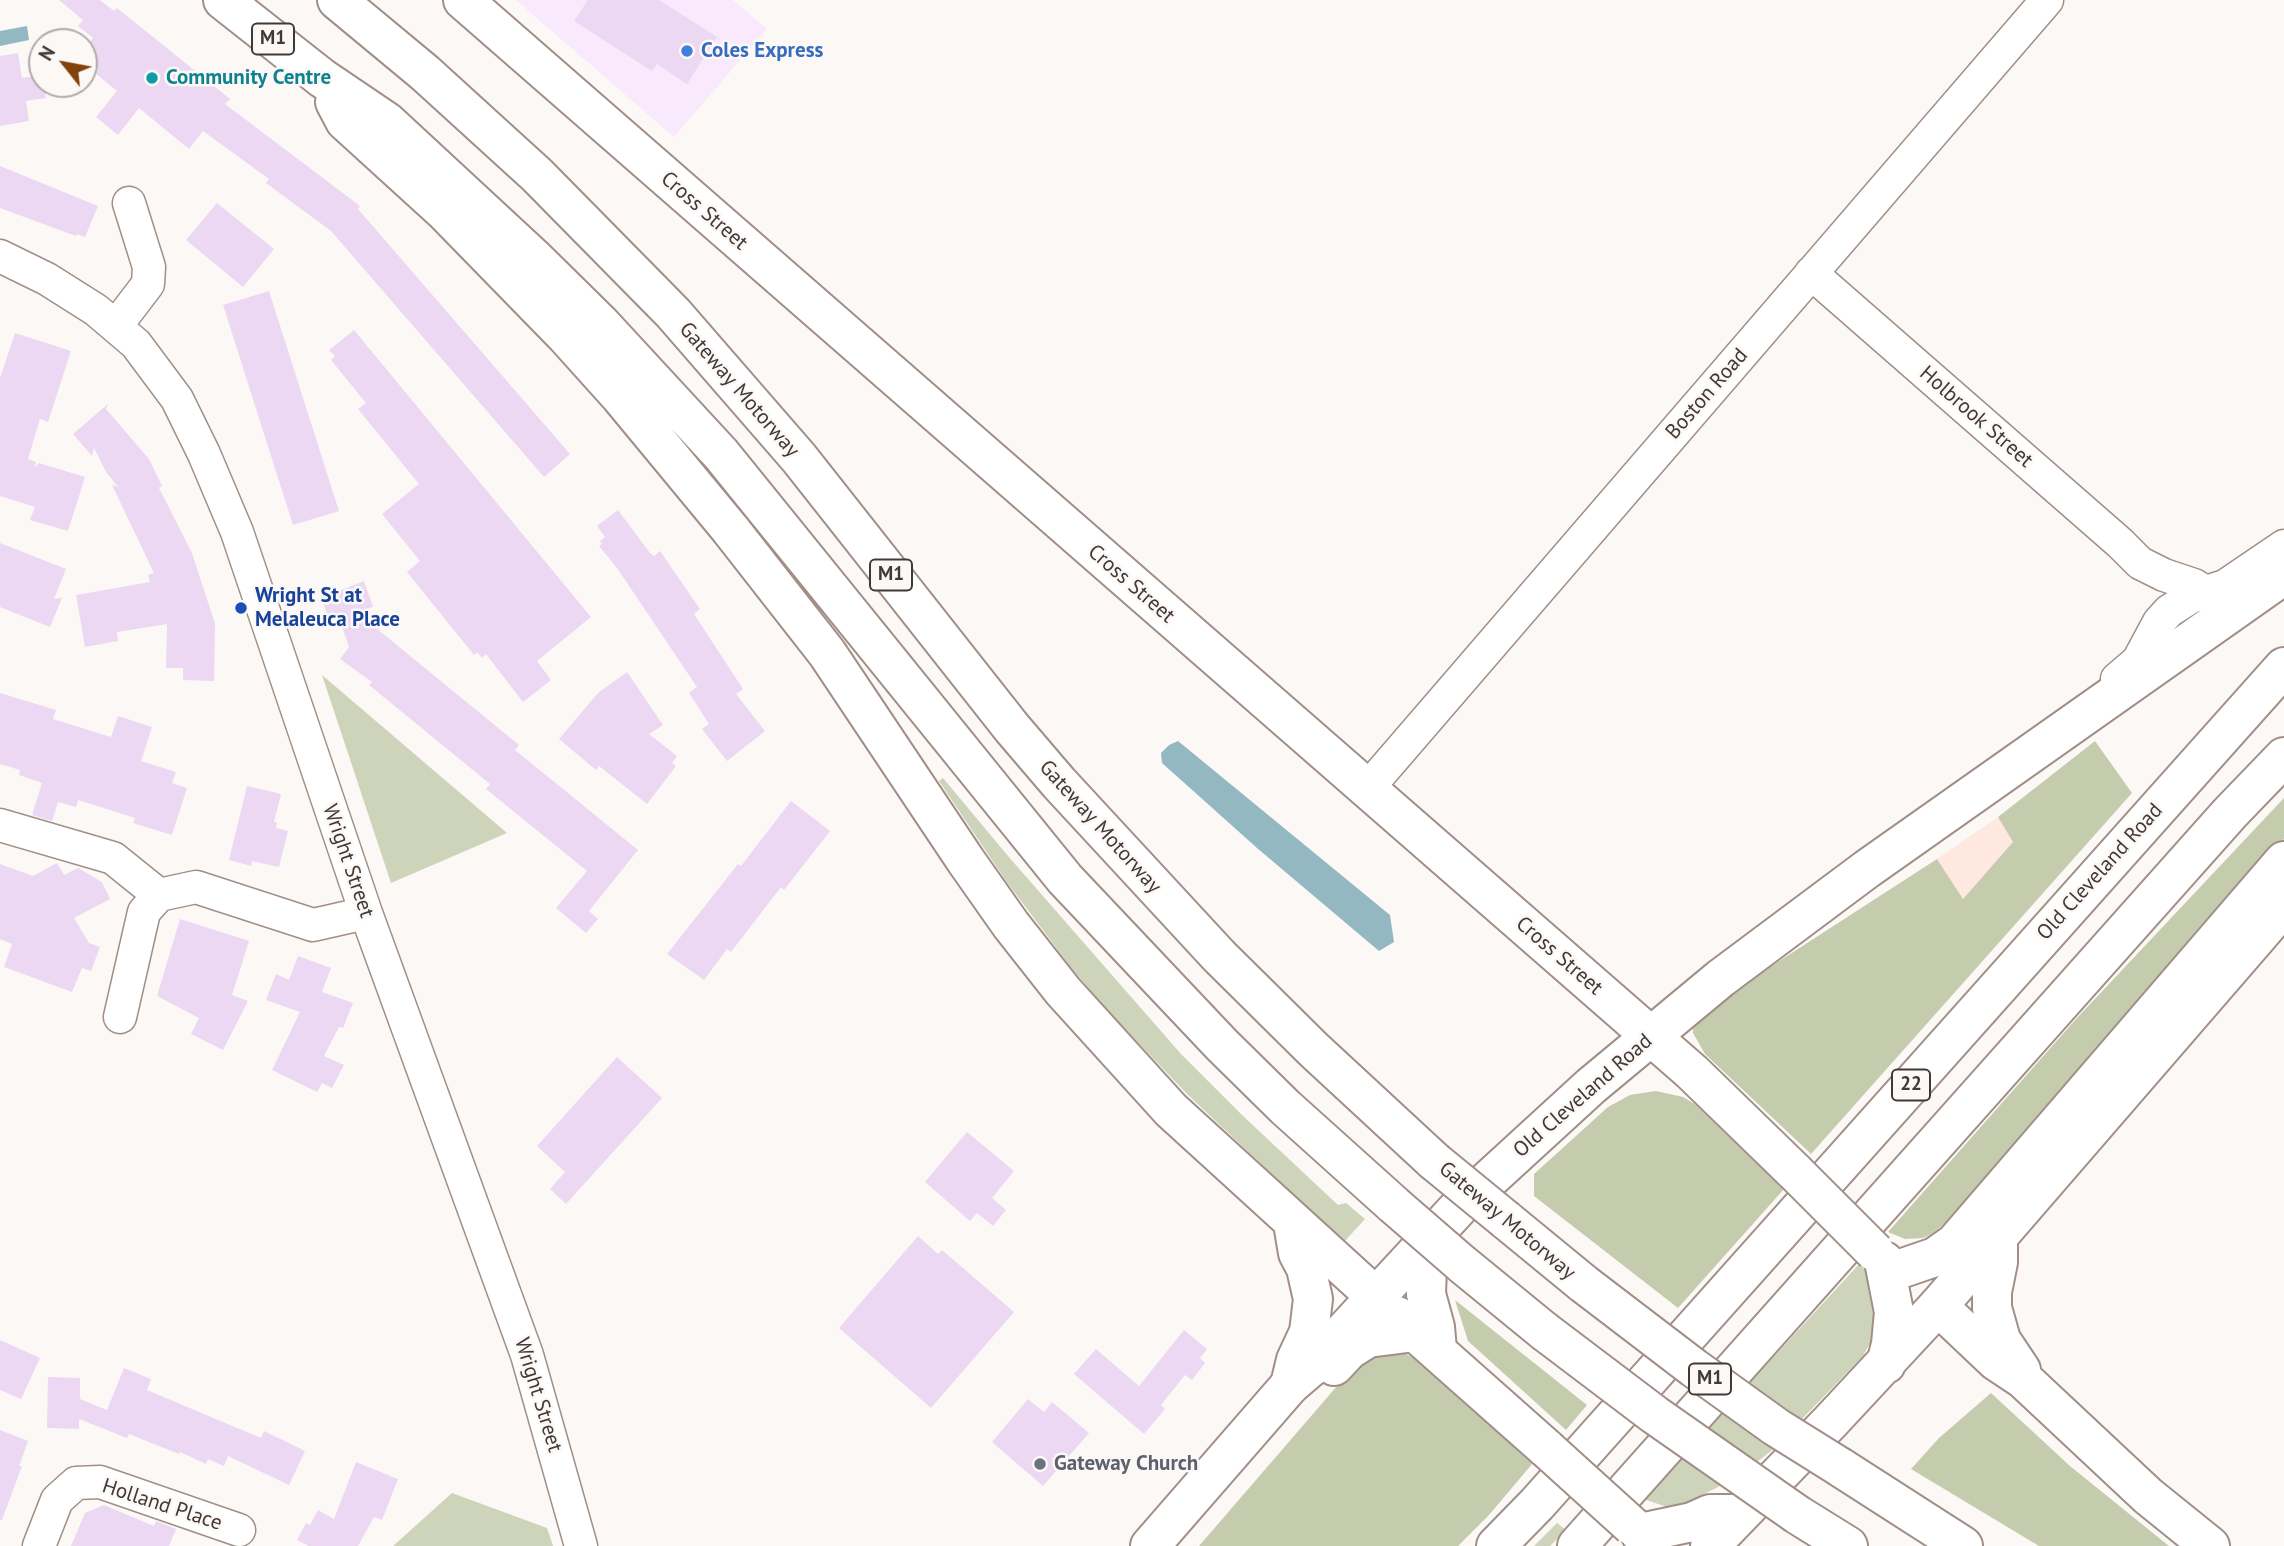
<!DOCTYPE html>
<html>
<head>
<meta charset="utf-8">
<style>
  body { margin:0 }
  #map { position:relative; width:2284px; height:1546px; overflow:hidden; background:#fcf8f6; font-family:"PT Sans",sans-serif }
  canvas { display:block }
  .north { position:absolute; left:28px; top:28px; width:70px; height:70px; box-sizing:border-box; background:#fcf8f6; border:2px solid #b1aca9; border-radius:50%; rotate:301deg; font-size:19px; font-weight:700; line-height:28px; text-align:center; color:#413936 }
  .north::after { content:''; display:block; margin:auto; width:24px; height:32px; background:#83420c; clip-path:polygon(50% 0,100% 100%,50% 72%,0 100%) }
</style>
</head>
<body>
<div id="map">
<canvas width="2284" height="1546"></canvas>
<div class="north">N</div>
</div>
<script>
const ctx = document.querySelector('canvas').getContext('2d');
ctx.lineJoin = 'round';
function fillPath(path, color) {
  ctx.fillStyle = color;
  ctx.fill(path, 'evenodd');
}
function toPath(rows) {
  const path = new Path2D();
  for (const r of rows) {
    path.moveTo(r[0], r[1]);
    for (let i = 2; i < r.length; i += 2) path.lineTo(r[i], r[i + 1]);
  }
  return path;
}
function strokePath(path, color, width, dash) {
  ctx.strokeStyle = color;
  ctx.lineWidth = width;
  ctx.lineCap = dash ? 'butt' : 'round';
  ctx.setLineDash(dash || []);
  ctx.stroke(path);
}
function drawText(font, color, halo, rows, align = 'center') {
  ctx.font = font + ' "PT Sans",sans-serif';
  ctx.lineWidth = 5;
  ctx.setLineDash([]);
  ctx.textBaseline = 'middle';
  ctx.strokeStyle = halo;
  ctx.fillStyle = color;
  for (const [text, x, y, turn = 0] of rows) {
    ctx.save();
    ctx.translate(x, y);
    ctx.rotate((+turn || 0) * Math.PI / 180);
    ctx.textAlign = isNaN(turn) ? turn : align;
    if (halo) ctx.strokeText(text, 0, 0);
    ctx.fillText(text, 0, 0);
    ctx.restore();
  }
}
fillPath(toPath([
  [516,0,733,0,767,29,674,137]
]), '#f8e9fc');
fillPath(toPath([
  [1998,817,2014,842,1963,899,1937,859]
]), '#fee8df');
fillPath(toPath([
  [322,675,507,833,391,883],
  [943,778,1008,856,1181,1054,1243,1116,1338,1205,1346,1203,1365,1219,1344,1242,1188,1095,1110,1013,1073,970,1006,881,939,781],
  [1860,1263,1868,1273,1877,1297,1875,1334,1863,1356,1771,1451,1738,1477,1682,1505,1667,1507,1643,1499],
  [452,1493,547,1528,553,1546,393,1546],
  [1557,1523,1566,1530,1550,1546,1534,1546]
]), '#ced4ba');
fillPath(toPath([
  [2095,741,2132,793,1811,1154,1705,1054,1693,1033,1693,1025,1702,1011,1937,859,1963,899,2013,842,1998,817],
  [2284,798,2284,839,2014,1156,1964,1209,1931,1234,1923,1238,1905,1239,1888,1232,2076,1019],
  [1656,1091,1683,1097,1695,1104,1784,1189,1678,1308,1534,1196,1534,1174,1608,1107,1630,1095],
  [1455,1300,1587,1405,1566,1430,1468,1341],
  [1376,1352,1402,1352,1418,1360,1533,1463,1489,1515,1458,1546,1199,1546,1350,1371],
  [1991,1393,2070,1466,2169,1546,2039,1546,1911,1469,1939,1438]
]), '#c5ccae');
fillPath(toPath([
  [27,26,29,40,0,46,0,31],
  [1178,741,1390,915,1394,942,1379,951,1257,848,1162,763,1161,753,1169,745]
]), '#94b8c1');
fillPath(toPath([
  [59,0,100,0,114,11,117,8,230,99,225,104,360,206,358,209,570,454,544,477,331,231,266,183,269,179,203,131,189,149,139,108,118,135,96,117,117,91,84,64,84,49,93,38,78,26,83,20],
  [588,0,659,0,717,37,687,84,657,64,652,71,574,21],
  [18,53,22,78,42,75,46,98,26,101,29,121,0,126,0,56],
  [0,166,98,206,85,237,77,234,76,236,0,208],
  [217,203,274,249,243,287,186,240],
  [269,291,339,511,293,525,223,305],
  [354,330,591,617,537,661,551,680,523,702,486,654,482,658,477,652,474,655,407,572,420,561,382,514,419,484,358,409,366,403,331,360,335,356,329,350],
  [15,333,71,351,48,422,40,419,28,459,36,462,34,467,39,463,85,477,68,531,30,520,35,507,0,496,0,378],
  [108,404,106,409,149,459,162,486,159,488,192,553,215,624,214,681,183,680,183,668,166,668,167,624,117,632,118,641,85,647,76,595,150,582,148,575,154,573,112,485,118,487,106,472,94,448,92,456,73,434],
  [618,510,650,553,654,556,660,551,700,609,694,614,743,689,736,694,765,731,727,761,702,729,709,724,689,693,697,687,617,568,599,546,602,544,600,541,605,537,597,526],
  [0,543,66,569,54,599,62,598,50,627,0,607],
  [364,581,373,607,369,608,376,628,519,745,515,750,638,850,589,911,598,919,586,933,556,908,587,871,486,789,490,784,369,685,372,682,340,659,349,647,339,618,330,621,321,598],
  [627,672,663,725,649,734,677,756,672,763,676,766,647,804,599,766,596,770,559,739,598,693],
  [0,693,56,710,53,719,111,737,118,716,152,727,141,761,176,772,172,783,187,788,172,835,133,823,135,818,78,800,76,807,58,802,52,821,32,815,42,783,19,775,20,770,0,764],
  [247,786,281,794,274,822,277,823,276,828,288,831,279,867,252,861,251,866,229,860],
  [791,801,830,831,784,890,781,887,731,952,727,949,704,980,667,954,738,864,741,866],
  [57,863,64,875,78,868,102,882,110,899,74,918,89,943,100,947,91,971,82,968,72,992,4,967,12,944,0,939,0,864,33,876],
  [180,919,249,941,232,995,248,1001,223,1050,191,1034,199,1018,157,996],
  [298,956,331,968,322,992,353,1003,343,1028,339,1027,324,1056,344,1065,332,1088,322,1083,317,1092,272,1070,300,1012,266,1000,276,974,289,980],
  [617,1057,662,1098,566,1204,550,1189,565,1172,537,1146],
  [967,1132,1014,1171,992,1198,1006,1210,993,1226,977,1213,970,1221,925,1182],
  [918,1236,938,1254,942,1250,1014,1312,931,1408,839,1328],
  [1184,1330,1207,1349,1200,1358,1205,1363,1192,1380,1185,1375,1161,1405,1165,1409,1144,1434,1074,1374,1096,1349,1139,1386],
  [0,1340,40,1358,21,1399,0,1390],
  [124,1368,151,1379,147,1390,261,1438,264,1431,305,1451,289,1485,228,1456,224,1466,208,1459,206,1464,180,1452,179,1454,129,1434,127,1438,79,1419,79,1429,47,1428,48,1377,80,1378,80,1399,107,1410],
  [1028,1399,1044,1412,1052,1402,1089,1433,1043,1486,992,1442],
  [0,1430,28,1441,19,1466,22,1466,2,1520,0,1520],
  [356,1462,398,1479,382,1520,374,1517,358,1546,309,1546,297,1540,306,1523,310,1525,318,1510,334,1519],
  [104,1505,154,1526,156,1521,176,1529,169,1546,71,1546,85,1513]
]), '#ecd8f2');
const minor = toPath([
  [0,256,47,279,96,310,136,344,177,399,204,454,237,532,366,913,527,1355,581,1546],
  [1811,273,2120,543,2140,563,2164,575,2194,585,2205,592],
  [116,326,148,284,149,267,129,203],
  [2117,679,2138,661,2159,622,2169,611,2191,597,2225,586,2284,546],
  [1367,789,2047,0],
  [0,825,113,858,159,895],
  [120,1017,144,912,159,895,196,887,313,925,366,913],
  [39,1546,57,1500,76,1483,100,1482,239,1530]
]);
const major = toPath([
  [463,0,1692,1072,1795,1172],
  [1428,1241,1426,1294,1435,1327,1437,1350],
  [1884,1261,1894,1312,1891,1344,1886,1364],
  [1900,1269,1935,1257,1955,1243,2284,861],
  [1397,1316,1547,1449],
  [1334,1366,1349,1350,1368,1338,1415,1332],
  [1640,1533,1692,1522,1710,1514,1741,1514],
  [1150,1546,1290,1385,1311,1367,1460,1206,1591,1086,1721,978,1867,869,2284,575],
  [1710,1546,1831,1421,1938,1306,2284,906]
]);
const highway = toPath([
  [223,0,322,78,387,122,536,260,600,323,721,454,1065,879,1222,1045,1285,1107,1394,1205],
  [337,0,425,73,537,175,673,313,799,458,1012,728,1059,783,1219,956,1314,1050,1434,1161],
  [335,102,345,121,445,212,566,336,620,396,730,529,827,653,966,861,1011,925,1063,991,1171,1110,1375,1296],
  [1506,1220,1584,1284],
  [1998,1237,1998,1262,1992,1292,1992,1308,2001,1340,2021,1370],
  [1462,1264,1544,1331],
  [1938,1306,1996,1361,2023,1379,2148,1496,2210,1546],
  [1290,1385,1296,1360,1309,1332,1313,1299,1306,1268,1298,1253,1293,1223],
  [1840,1467,1963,1546],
  [1798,1515,1848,1546],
  [1496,1546,1537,1504,2284,667],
  [1577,1546,2230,813,2284,757]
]);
strokePath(minor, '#a18f87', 35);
strokePath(major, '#a18f87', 42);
strokePath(highway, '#a18f87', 42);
strokePath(minor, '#fff', 32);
strokePath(major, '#fff', 38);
strokePath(highway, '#fff', 38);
const majorBridge = toPath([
  [1795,1172,1875,1252],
  [1547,1449,1632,1526]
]);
const highwayBridge = toPath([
  [1434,1161,1506,1220],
  [1394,1205,1462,1264],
  [1584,1284,1694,1368,1776,1427,1840,1467],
  [1544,1331,1655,1415,1798,1515]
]);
strokePath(majorBridge, '#a18f87', 42, []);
strokePath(highwayBridge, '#a18f87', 42, []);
strokePath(majorBridge, '#fff', 38);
strokePath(highwayBridge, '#fff', 38);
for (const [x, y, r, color] of [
  [687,51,7,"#3f7fe0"],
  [152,78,7,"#0f9aa8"],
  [241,608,7,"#1a4fb4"],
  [1040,1464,7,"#6b7280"]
]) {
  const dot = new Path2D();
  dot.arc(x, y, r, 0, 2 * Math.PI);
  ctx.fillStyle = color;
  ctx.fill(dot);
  strokePath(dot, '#fcf8f6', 2.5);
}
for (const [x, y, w] of [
  [273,39,42],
  [891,575,42],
  [1911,1085,38],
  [1710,1379,42]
]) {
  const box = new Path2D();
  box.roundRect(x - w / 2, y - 15.5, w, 31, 5);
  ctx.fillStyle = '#fcf8f6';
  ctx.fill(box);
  strokePath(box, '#413936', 2);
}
drawText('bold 19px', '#413936', null, [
  ["M1",273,39],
  ["M1",891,575],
  ["22",1911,1085],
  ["M1",1710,1379]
]);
drawText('bold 21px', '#366cbe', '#fcf8f6', [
  ["Coles Express",701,51]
], 'left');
drawText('bold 21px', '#0d838f', '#fcf8f6', [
  ["Community Centre",166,78]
], 'left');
drawText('21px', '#413936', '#fcf8f6', [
  ["Cross Street",704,211,41],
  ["Gateway Motorway",739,390,49],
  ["Boston Road",1707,394,-49],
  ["Holbrook Street",1976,417,41],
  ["Cross Street",1131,584,41],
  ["Gateway Motorway",1100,827,48],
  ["Wright Street",348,861,71],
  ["Old Cleveland Road",2100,872,-48],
  ["Cross Street",1559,956,41],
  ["Old Cleveland Road",1583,1096,-41],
  ["Gateway Motorway",1507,1221,40],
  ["Wright Street",538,1395,73],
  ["Holland Place",162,1505,18]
]);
drawText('bold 21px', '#164399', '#fcf8f6', [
  ["Wright St at",255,596],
  ["Melaleuca Place",255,620]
], 'left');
drawText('bold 21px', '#5b616d', '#fcf8f6', [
  ["Gateway Church",1054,1464]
], 'left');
</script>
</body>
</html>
